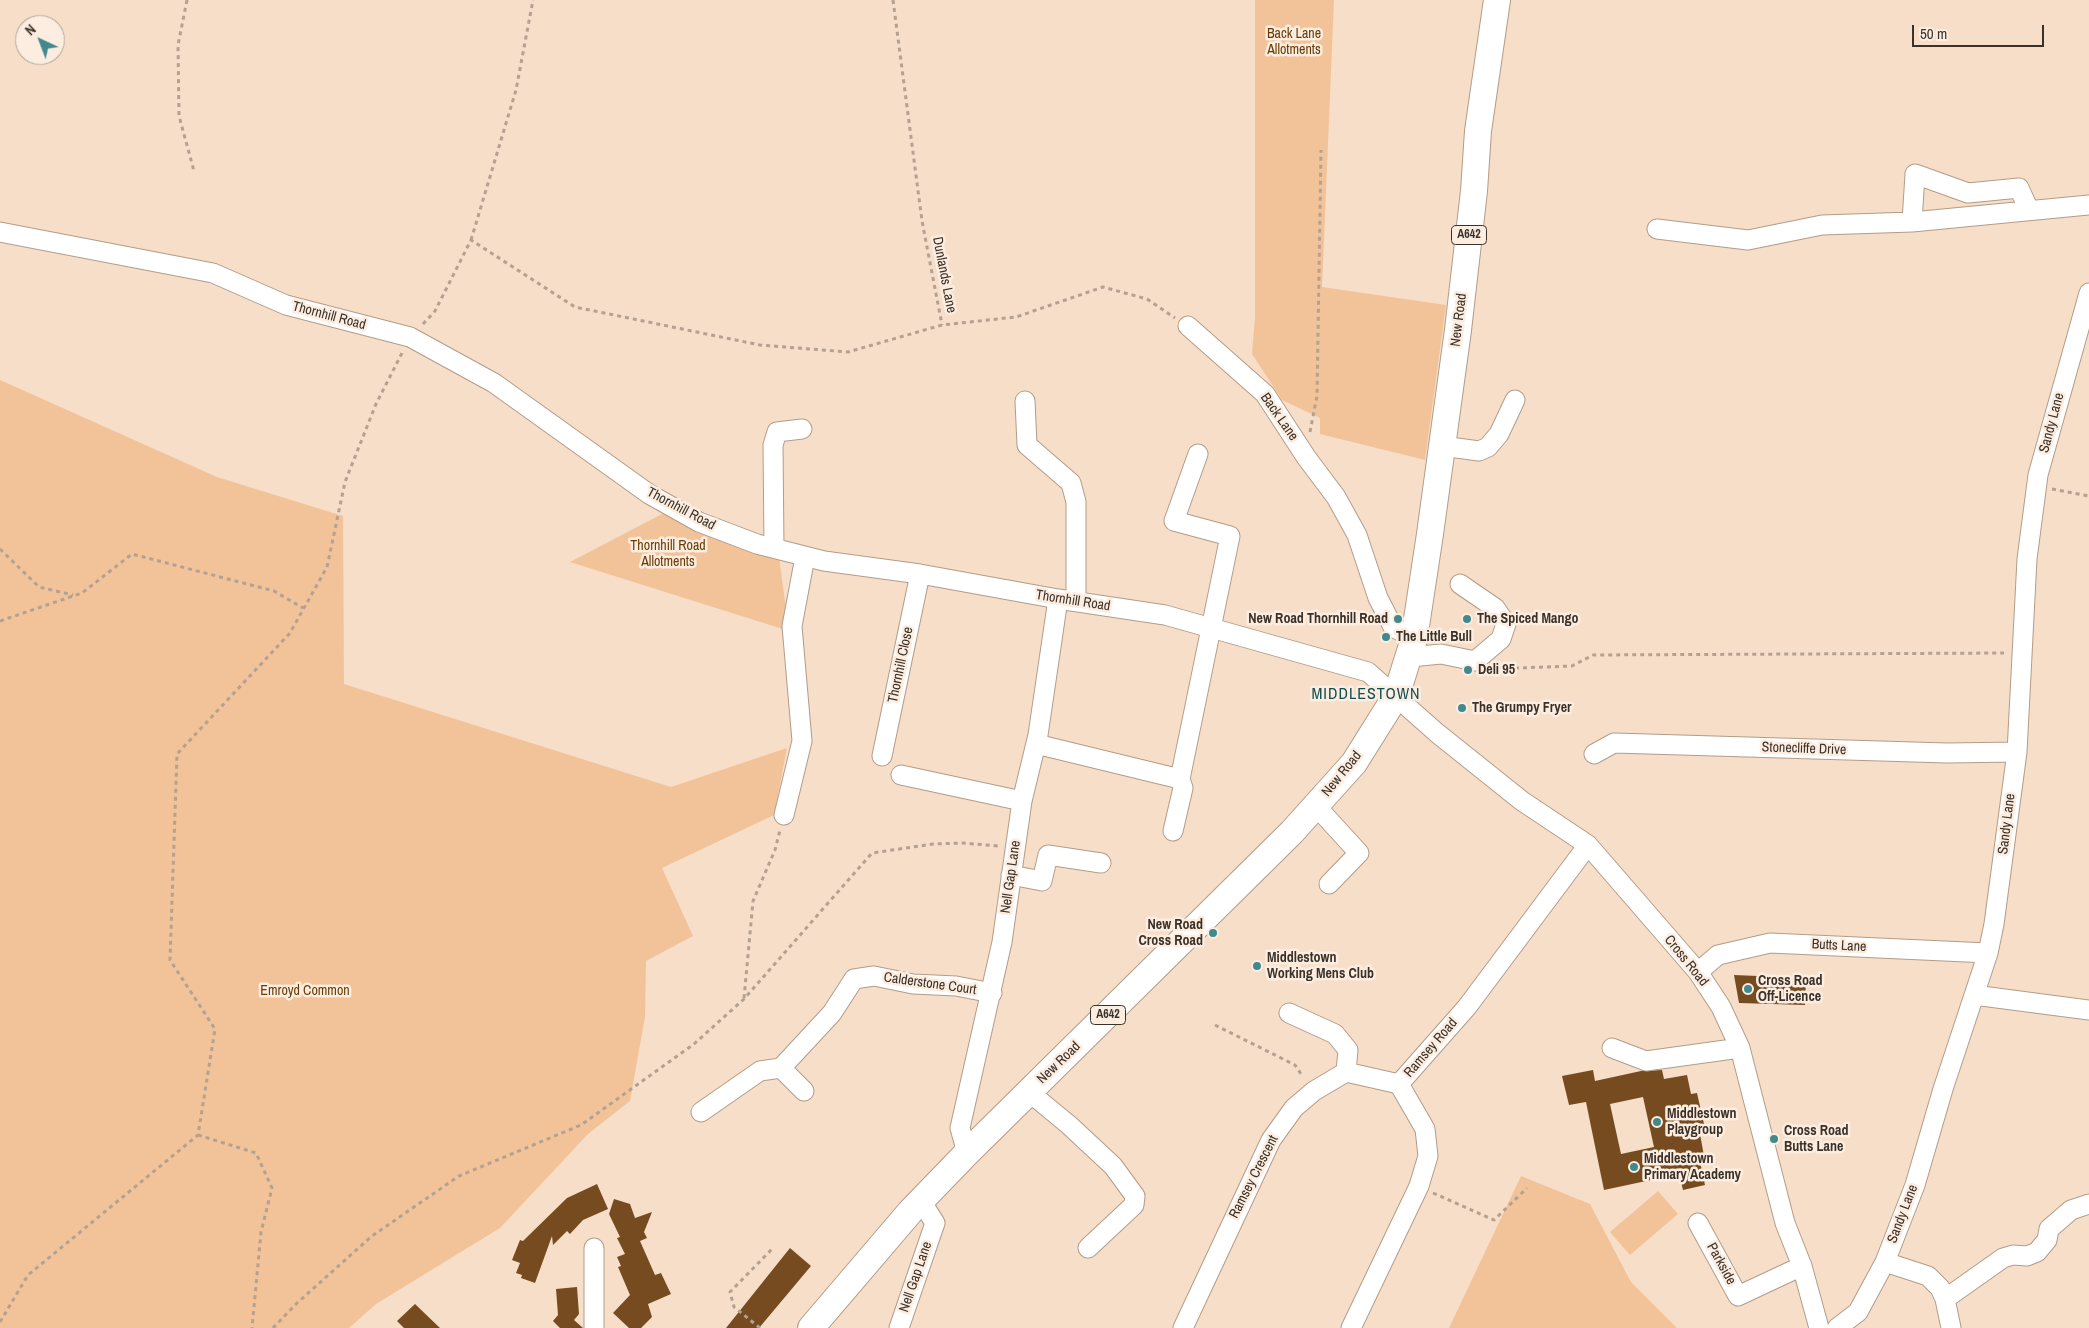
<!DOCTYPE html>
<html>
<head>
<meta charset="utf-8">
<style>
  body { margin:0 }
  #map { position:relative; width:2089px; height:1328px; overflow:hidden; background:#f6dec9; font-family:"Archivo Narrow",sans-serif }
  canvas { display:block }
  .north { position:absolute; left:15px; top:15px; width:50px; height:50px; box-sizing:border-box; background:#fcede0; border:1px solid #aea296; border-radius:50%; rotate:317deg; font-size:14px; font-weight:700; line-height:20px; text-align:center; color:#3a3128 }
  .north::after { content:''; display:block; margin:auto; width:18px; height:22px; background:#41898d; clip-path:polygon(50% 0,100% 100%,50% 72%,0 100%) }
  .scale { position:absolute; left:1912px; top:25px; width:132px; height:22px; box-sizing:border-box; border:2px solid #3a3128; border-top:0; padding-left:6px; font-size:15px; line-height:18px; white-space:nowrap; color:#3a3128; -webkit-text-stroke:4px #fcede0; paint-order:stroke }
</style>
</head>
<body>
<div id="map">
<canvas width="2089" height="1328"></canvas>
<div class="north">N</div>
<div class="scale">50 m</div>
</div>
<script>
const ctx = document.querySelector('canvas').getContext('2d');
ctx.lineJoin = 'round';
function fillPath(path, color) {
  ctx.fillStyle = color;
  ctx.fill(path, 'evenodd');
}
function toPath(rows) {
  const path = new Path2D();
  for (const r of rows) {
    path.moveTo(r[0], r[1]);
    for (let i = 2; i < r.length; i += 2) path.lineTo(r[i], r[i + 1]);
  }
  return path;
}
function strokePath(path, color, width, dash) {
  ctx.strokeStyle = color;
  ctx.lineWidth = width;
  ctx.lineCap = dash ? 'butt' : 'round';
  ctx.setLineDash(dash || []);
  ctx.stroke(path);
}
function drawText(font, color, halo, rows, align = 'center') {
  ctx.font = font + ' "Archivo Narrow",sans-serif';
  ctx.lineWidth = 5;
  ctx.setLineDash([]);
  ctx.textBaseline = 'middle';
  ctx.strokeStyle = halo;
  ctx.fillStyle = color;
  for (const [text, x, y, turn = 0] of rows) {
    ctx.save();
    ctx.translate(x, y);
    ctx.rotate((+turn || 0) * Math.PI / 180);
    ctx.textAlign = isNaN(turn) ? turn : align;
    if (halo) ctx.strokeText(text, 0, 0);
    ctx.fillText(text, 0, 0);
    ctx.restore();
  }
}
fillPath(toPath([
  [1255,0,1334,0,1322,287,1446,305,1425,460,1320,434,1320,418,1282,400,1252,354,1255,317],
  [0,380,217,477,343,516,344,684,671,787,787,748,774,815,662,868,693,936,646,961,645,1017,630,1101,588,1134,500,1228,376,1304,349,1328,0,1328],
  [664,513,779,557,789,631,570,562],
  [1521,1176,1590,1204,1631,1282,1677,1328,1449,1328],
  [1658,1191,1678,1214,1630,1255,1610,1232]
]), '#f2c399');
fillPath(toPath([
  [1734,975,1806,978,1805,1005,1739,1003],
  [1593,1070,1595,1081,1641,1071,1662,1070,1664,1079,1687,1075,1691,1094,1697,1093,1706,1133,1700,1134,1704,1156,1699,1157,1705,1185,1683,1190,1679,1174,1604,1190,1586,1102,1569,1105,1562,1076],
  [1643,1097,1654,1147,1621,1154,1610,1104],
  [597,1184,608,1209,583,1220,570,1234,567,1231,553,1245,552,1236,535,1283,521,1278,522,1275,516,1273,520,1263,512,1260,520,1240,523,1241,567,1198],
  [614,1199,630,1204,635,1218,652,1212,644,1232,647,1238,640,1241,655,1275,661,1273,671,1294,648,1304,652,1317,641,1328,629,1328,613,1313,630,1295,618,1267,621,1266,617,1257,625,1254,617,1238,620,1237,609,1214],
  [790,1248,811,1266,759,1328,726,1328],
  [577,1287,579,1314,574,1320,583,1328,560,1328,553,1321,558,1315,556,1289],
  [415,1304,440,1328,404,1328,397,1321]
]), '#764b20');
const minor = toPath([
  [2029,210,2019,188,1968,193,1915,174,1912,222,2089,205],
  [1657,229,1748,240,1822,225,1912,222],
  [0,232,213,273,286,305,410,337,494,383,649,494,699,522,757,544,824,561,920,574,1058,599,1165,615,1368,672,1437,733,1522,801,1588,845,1698,972,1721,1007,1740,1048,1785,1223,1802,1266,1819,1328],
  [1188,326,1265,394,1306,457,1336,497,1357,535,1378,598,1393,627,1414,639],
  [1025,401,1027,445,1071,483,1076,502,1076,601],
  [1442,446,1479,451,1488,447,1499,434,1515,400],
  [774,548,773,445,777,432,802,429],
  [1410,657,1441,654,1475,661,1501,639,1506,624,1495,608,1460,584],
  [1036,744,1180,779],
  [1594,754,1614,743,1947,753,2017,752],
  [882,756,920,574],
  [901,775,1022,801],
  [1316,806,1359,853,1329,884],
  [784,815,802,741,792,626,805,557],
  [1173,831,1183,788,1180,779,1230,536,1174,521,1198,454],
  [1011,875,1042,881,1048,855,1101,863],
  [1698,972,1718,955,1770,943,1988,953],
  [1974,995,2089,1010],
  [1289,1013,1335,1034,1348,1050,1346,1072],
  [1612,1048,1646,1061,1740,1048],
  [781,1068,804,1091],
  [1029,1092,1069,1125,1113,1166,1135,1196,1134,1205,1088,1248],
  [701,1112,760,1071,781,1068,832,1013,854,979,874,976,913,984,956,986,992,993],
  [967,1153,960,1128,1002,942,1022,801,1038,735,1058,599],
  [1698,1223,1738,1296,1802,1266],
  [1885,1262,1928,1276,1940,1288,1945,1299,1951,1328],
  [1945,1299,2003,1258,2013,1255,2027,1256,2037,1252,2047,1240,2049,1229,2071,1210,2089,1204],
  [594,1328,594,1248],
  [899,1328,935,1223,921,1201],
  [1183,1328,1271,1140,1294,1108,1314,1091,1346,1072,1399,1084],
  [1351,1328,1419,1186,1428,1156,1425,1129,1399,1084,1467,1007,1588,845],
  [1837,1328,1858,1312,1885,1262,1915,1185,1943,1089,1988,953,1994,924,2017,752,2027,559,2038,475,2089,293]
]);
const highway = toPath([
  [811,1328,910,1212,967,1153,1292,832,1354,763,1396,696,1414,639,1430,534,1458,330,1474,191,1478,131,1497,0]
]);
strokePath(minor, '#b39c88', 21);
strokePath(highway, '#b39c88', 28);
strokePath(toPath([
  [187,0,178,45,179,116,194,171],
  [893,0,922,221,942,325],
  [471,240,516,90,533,0],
  [423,324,435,311,471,240,575,307,760,345,848,352,942,325,1016,317,1103,287,1147,299,1175,318],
  [1310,432,1317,396,1321,150],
  [2052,489,2089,496],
  [0,549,39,587,73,595],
  [0,621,82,593,132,554,274,591,303,608],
  [1491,669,1572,666,1593,655,2004,653],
  [744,998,753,901,775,850,780,830],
  [1215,1025,1295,1065,1303,1077],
  [198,1135,256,1153,272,1188,261,1232,252,1328],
  [1433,1193,1494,1220,1527,1188],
  [0,1322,28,1275,198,1135,215,1029,170,960,177,754,290,633,327,567,345,482,376,404,402,353],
  [273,1328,296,1304,372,1236,459,1176,581,1125,694,1044,744,999,872,853,933,844,963,843,999,846],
  [760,1328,734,1307,730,1292,773,1248]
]), '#b4a191', 3, [4, 4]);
strokePath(minor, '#fff', 19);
strokePath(highway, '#fff', 26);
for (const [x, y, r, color] of [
  [1398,619,5,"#41898d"],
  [1467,619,5,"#41898d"],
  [1386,637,5,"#41898d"],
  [1468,670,5,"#41898d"],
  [1462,708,5,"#41898d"],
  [1213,933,5,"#41898d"],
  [1257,966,5,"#41898d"],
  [1748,989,5,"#41898d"],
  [1657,1122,5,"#41898d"],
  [1774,1139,5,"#41898d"],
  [1634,1167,5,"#41898d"]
]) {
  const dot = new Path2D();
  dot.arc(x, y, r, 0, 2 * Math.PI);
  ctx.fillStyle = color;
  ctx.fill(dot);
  strokePath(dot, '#fcede0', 2);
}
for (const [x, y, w] of [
  [1469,235,35],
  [1108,1015,35]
]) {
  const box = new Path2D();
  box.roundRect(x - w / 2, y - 9.5, w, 19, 4);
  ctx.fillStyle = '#fcede0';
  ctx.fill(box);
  strokePath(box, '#3a3128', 1);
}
drawText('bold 12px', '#3a3128', null, [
  ["A642",1469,235],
  ["A642",1108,1015]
]);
drawText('14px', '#683b02', '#fcede0', [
  ["Back Lane",1294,34],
  ["Allotments",1294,50],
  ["Thornhill Road",668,546],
  ["Allotments",668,562],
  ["Emroyd Common",305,991]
]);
drawText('14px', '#3a3128', '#fcede0', [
  ["Dunlands Lane",944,275,79],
  ["Thornhill Road",329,316,15],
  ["New Road",1459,320,-83],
  ["Back Lane",1279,417,55],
  ["Sandy Lane",2052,423,-75],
  ["Thornhill Road",681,509,28],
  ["Thornhill Road",1073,601,9],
  ["Thornhill Close",901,665,-78],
  ["Stonecliffe Drive",1804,749,2],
  ["New Road",1342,774,-51],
  ["Sandy Lane",2007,824,-83],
  ["Nell Gap Lane",1011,877,-82],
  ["Butts Lane",1839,946,3],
  ["Cross Road",1686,961,51],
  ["Calderstone Court",930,984,8],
  ["Ramsey Road",1431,1048,-49],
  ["New Road",1059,1063,-44],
  ["Ramsey Crescent",1254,1177,-63],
  ["Sandy Lane",1903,1214,-69],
  ["Parkside",1721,1264,61],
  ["Nell Gap Lane",916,1277,-71]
]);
drawText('bold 14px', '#3a3128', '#fcede0', [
  ["New Road Thornhill Road",1388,619,"right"],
  ["The Spiced Mango",1477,619],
  ["The Little Bull",1396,637],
  ["Deli 95",1478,670],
  ["The Grumpy Fryer",1472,708],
  ["New Road",1203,925,"right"],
  ["Cross Road",1203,941,"right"],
  ["Middlestown",1267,958],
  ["Working Mens Club",1267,974],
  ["Cross Road",1758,981],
  ["Off-Licence",1758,997],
  ["Middlestown",1667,1114],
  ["Playgroup",1667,1130],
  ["Cross Road",1784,1131],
  ["Butts Lane",1784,1147],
  ["Middlestown",1644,1159],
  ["Primary Academy",1644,1175]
], 'left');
ctx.letterSpacing = '1px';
drawText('16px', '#0f4e51', '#fcede0', [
  ["MIDDLESTOWN",1366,695]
]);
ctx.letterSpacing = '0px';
</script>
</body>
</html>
